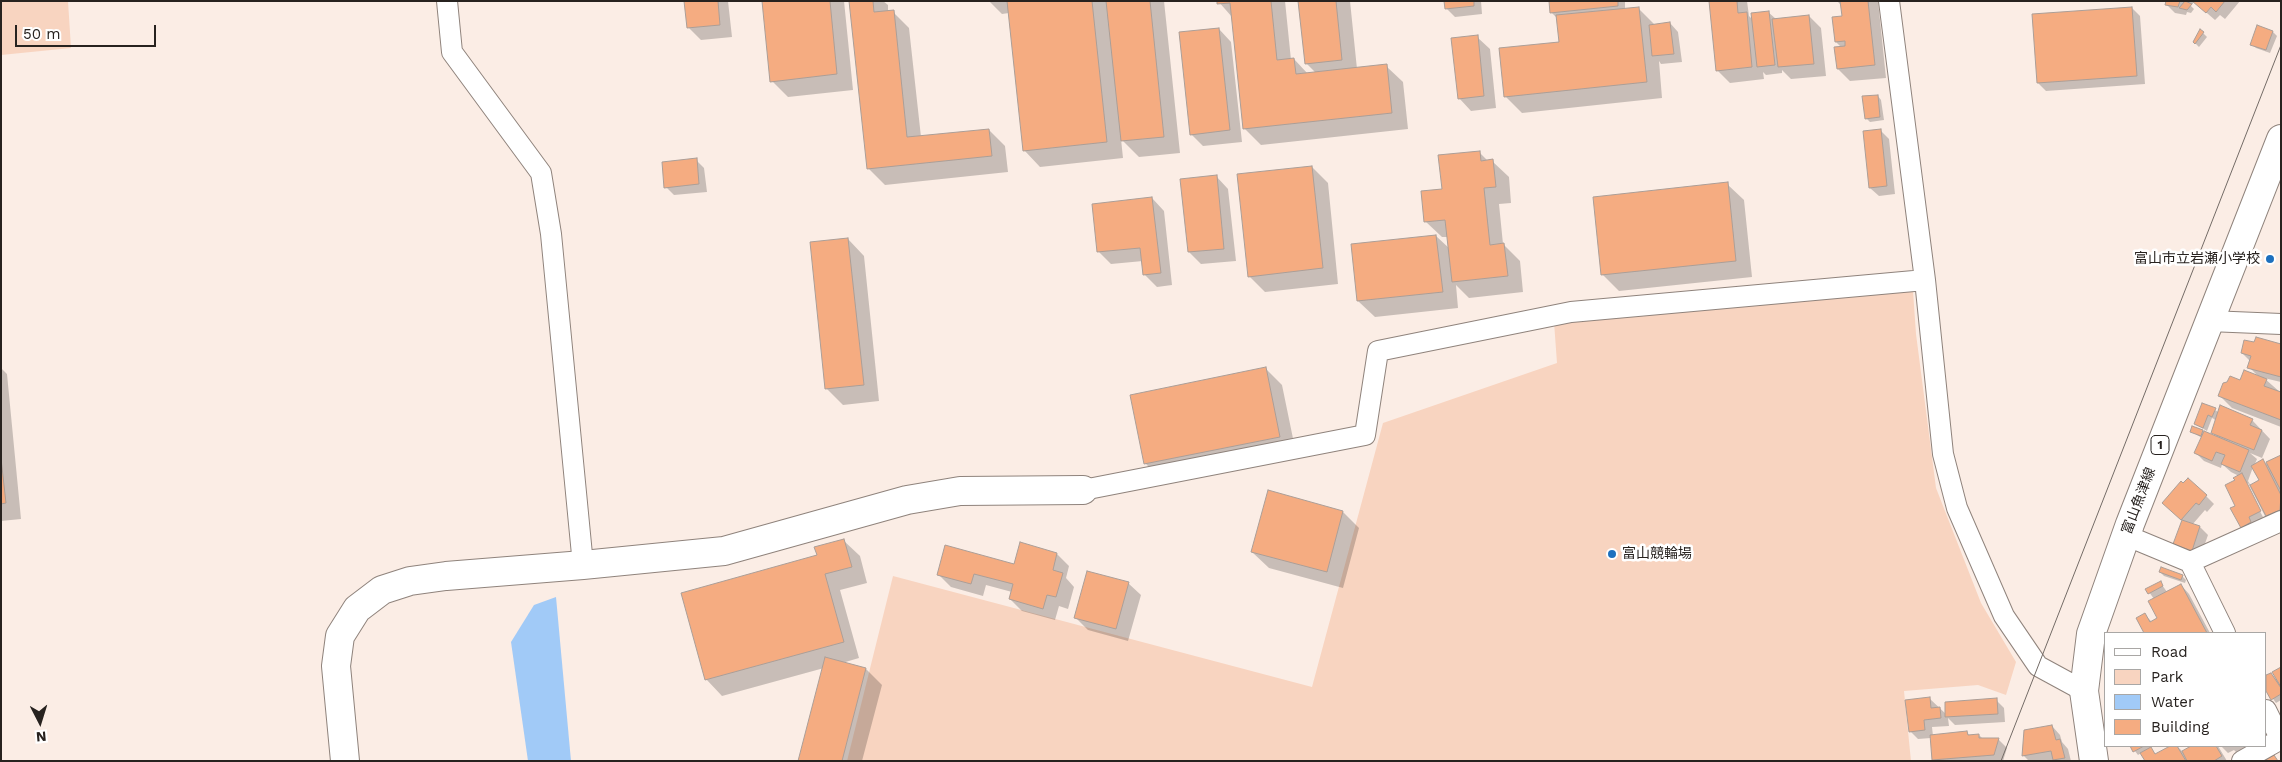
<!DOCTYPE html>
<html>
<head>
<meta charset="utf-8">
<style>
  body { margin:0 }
  #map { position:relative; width:2282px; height:762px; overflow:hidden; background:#fbede5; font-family:"Work Sans",sans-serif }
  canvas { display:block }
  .frame { position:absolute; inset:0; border:2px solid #27221f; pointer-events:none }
  .legend { position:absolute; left:2104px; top:632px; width:162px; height:115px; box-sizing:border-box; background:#fff; border:1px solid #a9a7a5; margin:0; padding:6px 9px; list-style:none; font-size:15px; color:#27221f }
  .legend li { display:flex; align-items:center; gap:10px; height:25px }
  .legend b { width:25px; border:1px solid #a9a7a5 }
  .north { position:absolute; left:15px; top:697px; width:50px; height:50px; -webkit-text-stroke:4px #fff; paint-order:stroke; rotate:175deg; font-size:14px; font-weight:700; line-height:20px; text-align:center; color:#27221f }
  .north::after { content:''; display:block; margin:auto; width:18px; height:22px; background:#27221f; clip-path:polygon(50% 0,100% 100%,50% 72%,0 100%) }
  .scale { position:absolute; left:15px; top:25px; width:141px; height:22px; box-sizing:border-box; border:2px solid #27221f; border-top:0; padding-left:6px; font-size:15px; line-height:18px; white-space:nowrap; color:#27221f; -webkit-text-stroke:4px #fff; paint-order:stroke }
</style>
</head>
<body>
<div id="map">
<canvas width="2282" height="762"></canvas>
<div class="frame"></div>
<ul class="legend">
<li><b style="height:6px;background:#fff"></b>Road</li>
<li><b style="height:14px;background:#f8d4c0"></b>Park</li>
<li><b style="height:14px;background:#a1caf7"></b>Water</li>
<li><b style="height:14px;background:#f5ac81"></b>Building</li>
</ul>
<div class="north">N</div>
<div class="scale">50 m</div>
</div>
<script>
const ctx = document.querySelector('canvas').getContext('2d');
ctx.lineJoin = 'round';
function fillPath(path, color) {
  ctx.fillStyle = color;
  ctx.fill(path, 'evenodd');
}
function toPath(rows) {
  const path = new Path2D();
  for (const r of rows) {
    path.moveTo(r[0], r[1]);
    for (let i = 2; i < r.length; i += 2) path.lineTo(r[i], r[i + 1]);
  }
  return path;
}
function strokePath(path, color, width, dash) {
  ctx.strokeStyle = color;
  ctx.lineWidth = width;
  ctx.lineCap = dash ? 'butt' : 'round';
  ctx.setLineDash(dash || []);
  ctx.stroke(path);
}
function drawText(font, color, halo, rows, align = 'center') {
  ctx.font = font + ' "Work Sans","Noto Sans JP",sans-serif';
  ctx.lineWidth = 5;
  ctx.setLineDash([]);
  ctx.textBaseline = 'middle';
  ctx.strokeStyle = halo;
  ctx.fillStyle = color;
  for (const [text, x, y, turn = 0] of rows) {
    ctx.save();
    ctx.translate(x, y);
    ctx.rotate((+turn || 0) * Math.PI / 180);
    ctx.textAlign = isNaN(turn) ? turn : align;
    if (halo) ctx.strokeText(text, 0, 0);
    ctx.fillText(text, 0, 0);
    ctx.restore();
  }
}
fillPath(toPath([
  [1,1,68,1,71,48,1,55],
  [1913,291,1916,334,1936,488,1981,603,2016,662,2006,695,1978,685,1904,691,1911,761,847,761,893,576,1312,687,1383,423,1557,363,1554,322]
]), '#f8d4c0');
fillPath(toPath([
  [556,597,571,761,528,761,511,642,534,605]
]), '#a1caf7');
fillPath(toPath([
  [686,1,728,1,732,37,701,40,689,28],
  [763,1,844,1,853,90,788,97,772,81],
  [851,1,883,1,888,5,888,12,893,12,909,28,921,137,989,130,1005,146,1008,172,885,185,869,169],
  [989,1,1164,1,1180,153,1139,157,1121,139,1123,158,1040,167,1024,150,1009,13,1002,14],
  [1218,1,1285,1,1291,60,1294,59,1308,74,1316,73,1306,63,1299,1,1350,1,1357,69,1386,66,1403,82,1408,129,1261,145,1244,128,1232,17],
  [1446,1,1481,1,1482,14,1455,17,1447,9],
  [1550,1,1625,1,1625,9,1638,8,1655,25,1670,23,1678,32,1682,62,1661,64,1659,61,1662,98,1522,113,1506,97,1560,43,1557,18,1551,12],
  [1710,1,1747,1,1749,16,1753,20,1768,12,1776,19,1809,16,1821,28,1826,76,1791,79,1782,70,1782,73,1766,75,1763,72,1764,79,1730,83,1718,71],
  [1837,1,1878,1,1886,78,1850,81,1838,69,1841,47,1836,42,1843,17,1842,6],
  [2167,1,2193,1,2193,4,2189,4,2194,9,2191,13,2187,12,2186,15,2175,13,2167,5],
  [2193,1,2240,1,2225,19,2220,15,2215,20],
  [2132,8,2140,16,2145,84,2046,91,2038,83],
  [2258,27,2273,32,2277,36,2270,53,2256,48,2252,44],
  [1219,29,1231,42,1242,142,1203,146,1191,134],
  [2203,33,2207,37,2199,47,2194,42],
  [1477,37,1490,49,1496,108,1471,111,1459,98],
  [1878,96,1881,100,1884,120,1870,122,1866,118],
  [1881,131,1889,139,1895,194,1879,196,1870,188],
  [1479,152,1488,161,1492,161,1509,177,1511,203,1499,204,1503,244,1520,261,1523,292,1469,298,1456,285,1458,308,1375,317,1358,301,1436,236,1450,249,1448,237,1442,237,1425,221,1443,190],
  [696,160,704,168,707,192,674,195,666,187],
  [1312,167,1328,183,1338,284,1265,292,1249,276],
  [1216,176,1228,189,1236,261,1201,264,1189,252],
  [1727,184,1744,200,1752,277,1619,291,1602,274],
  [1152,198,1164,211,1172,285,1157,287,1144,274,1143,261,1111,264,1099,252],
  [848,239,864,256,879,401,843,405,827,389],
  [2281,346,2281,382,2264,378,2281,393,2281,427,2232,408,2219,395,2241,382,2258,376,2249,367,2250,361,2242,353],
  [1,368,7,374,21,519,1,521],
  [1266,369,1282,385,1296,453,1162,480,1145,463],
  [2215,410,2218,412,2252,420,2270,439,2262,458,2250,453,2257,459,2254,466,2263,461,2266,464,2281,456,2281,521,2276,523,2266,514,2268,520,2250,535,2242,527,2237,506,2236,481,2239,476,2231,472,2222,464,2221,468,2204,461,2196,453,2202,438,2192,432,2202,431,2218,438,2212,432,2217,422,2214,419,2212,418,2207,431,2195,424],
  [2253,467,2261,481,2251,486,2248,481],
  [2245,483,2248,483,2265,516,2263,517],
  [2206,496,2214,504,2207,512,2205,510,2192,525,2200,527,2208,535,2200,558,2183,552,2175,544,2183,521,2172,511],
  [1343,512,1359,528,1343,588,1269,568,1252,552],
  [843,540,860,556,867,583,840,590,859,658,842,663,866,669,882,685,862,761,799,761,824,668,722,696,706,679,818,556],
  [1057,554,1069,566,1066,578,1074,587,1068,609,1059,606,1055,620,1022,611,1010,599,1012,592,986,585,983,596,951,587,938,574,1015,566],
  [2160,572,2182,576,2186,580,2185,583,2164,576],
  [2160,582,2167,592,2181,585,2189,594,2210,633,2145,633,2138,619,2145,615,2152,622,2158,619,2154,599,2147,589],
  [1128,583,1141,595,1128,641,1088,630,1076,618],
  [2281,668,2281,700,2276,703,2266,689,2266,677,2271,674,2278,681],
  [1929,698,1947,715,1996,700,2004,708,2005,722,1955,725,1948,718,1949,726,1932,727,1933,736,1967,733,1970,736,1979,735,1983,739,1999,740,2007,748,2003,761,1934,761,1931,738,1918,739,1910,731],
  [2052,726,2060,735,2062,742,2068,749,2071,761,2029,761,2023,755],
  [2266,726,2274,742,2268,745,2271,751,2259,758,2253,752,2240,756,2234,750,2228,753,2221,746,2266,746],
  [2131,746,2155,746,2150,748,2156,755,2173,746,2177,746,2183,752,2193,746,2218,746,2227,761,2146,761,2141,753,2138,755]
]), '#0003');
const building = toPath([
  [684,1,718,1,720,25,687,28,684,1],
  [762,1,830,1,837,74,770,82,762,1],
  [849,1,873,1,874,12,894,10,907,137,989,129,992,156,867,169,849,1],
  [1007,1,1092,1,1107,142,1023,151,1007,1],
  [1106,1,1150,1,1164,137,1121,141,1106,1],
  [1217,1,1271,1,1277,60,1294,58,1296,74,1387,64,1392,113,1243,129,1230,3,1217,4,1217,1],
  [1298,1,1336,1,1342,60,1305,64,1298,1],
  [1444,1,1474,1,1474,6,1445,9,1444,1],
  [1549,1,1618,1,1618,6,1550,13,1549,1],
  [1709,1,1737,1,1738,13,1747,12,1752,67,1716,71,1709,1],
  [1840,1,1868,1,1875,65,1837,69,1834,47,1845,46,1845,41,1835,42,1832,17,1842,16,1840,1],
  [2166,1,2180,1,2178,7,2165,5,2166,1],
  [2185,1,2192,4,2187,10,2179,8,2185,1],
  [2192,1,2225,1,2216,12,2211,7,2206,13,2192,1],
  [1639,7,1647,82,1504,97,1499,48,1559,42,1556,15,1639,7],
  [2132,7,2137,76,2037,83,2032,14,2132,7],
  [1769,11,1775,65,1757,67,1751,13,1769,11],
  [1809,15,1814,64,1778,67,1772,19,1809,15],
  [1670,22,1674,54,1652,56,1649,25,1670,22],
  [2257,25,2273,31,2266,50,2250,45,2257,25],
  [1219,28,1230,130,1190,135,1179,32,1219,28],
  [2200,29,2204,32,2195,44,2193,42,2200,29],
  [1478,35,1484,96,1458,99,1451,38,1478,35],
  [1878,95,1880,117,1865,119,1862,96,1878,95],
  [1881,129,1887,186,1869,188,1863,131,1881,129],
  [1480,151,1481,161,1493,159,1496,187,1484,188,1490,245,1504,243,1508,276,1452,282,1445,220,1424,222,1421,191,1442,189,1438,155,1480,151],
  [697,158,699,184,664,188,662,162,697,158],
  [1312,166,1323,268,1248,277,1237,174,1312,166],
  [1217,175,1224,249,1188,252,1180,179,1217,175],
  [1728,182,1736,261,1601,275,1593,197,1728,182],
  [1152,197,1161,273,1143,275,1140,248,1097,252,1092,204,1152,197],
  [1436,235,1443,292,1357,301,1351,244,1436,235],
  [848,238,864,385,825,389,810,242,848,238],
  [2256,337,2281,344,2281,377,2247,368,2251,356,2241,353,2244,340,2254,342,2256,337],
  [1266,367,1280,437,1144,464,1130,395,1266,367],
  [2244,370,2267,379,2264,386,2281,392,2281,420,2218,396,2223,383,2227,382,2230,376,2240,380,2244,370],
  [2202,403,2216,408,2212,417,2208,415,2203,428,2194,424,2202,403],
  [2220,405,2253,419,2250,425,2262,430,2254,450,2211,433,2220,405],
  [2192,426,2203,430,2201,436,2190,432,2192,426],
  [2204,431,2249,450,2240,472,2221,464,2225,455,2216,452,2212,461,2194,453,2204,431],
  [2281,455,2281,491,2266,462,2281,455],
  [1,458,6,503,1,504,1,458],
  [2263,459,2281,495,2280,510,2266,516,2250,485,2259,480,2251,466,2263,459],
  [2242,473,2261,511,2249,517,2251,522,2241,528,2230,508,2235,506,2225,485,2235,480,2233,478,2242,473],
  [2188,478,2207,495,2199,505,2196,503,2181,520,2162,503,2181,481,2183,483,2188,478],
  [1268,490,1343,511,1327,572,1251,552,1268,490],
  [2182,520,2200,526,2192,551,2173,544,2182,520],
  [844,539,852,567,825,574,844,642,705,680,681,593,817,555,814,547,844,539],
  [1020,542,1057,553,1053,570,1063,573,1056,597,1047,595,1043,609,1009,599,1013,584,974,574,971,584,937,575,945,545,1014,564,1020,542],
  [2161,567,2183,575,2181,580,2159,572,2161,567],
  [1087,571,1129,582,1116,629,1074,618,1087,571],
  [2161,581,2163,586,2148,594,2145,589,2161,581],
  [2181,584,2207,633,2144,633,2136,618,2145,613,2150,622,2157,618,2148,601,2181,584],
  [825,657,866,668,842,761,798,761,825,657],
  [2281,667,2281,687,2272,672,2281,667],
  [2271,673,2281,688,2281,694,2271,700,2266,691,2266,675,2271,673],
  [1930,697,1931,708,1940,707,1941,718,1924,720,1925,730,1909,732,1905,700,1930,697],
  [1997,698,1998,714,1945,717,1945,702,1997,698],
  [2052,725,2056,740,2060,739,2065,758,2053,760,2051,751,2022,756,2024,730,2052,725],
  [1967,731,1968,735,1979,734,1979,738,1999,738,1994,755,1932,760,1930,735,1967,731],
  [2130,746,2144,746,2133,752,2130,746],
  [2170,746,2177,746,2186,761,2145,761,2140,753,2151,747,2155,754,2170,746],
  [2191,746,2216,746,2222,756,2214,761,2187,761,2182,751,2191,746],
  [2274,755,2278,761,2264,761,2274,755]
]);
fillPath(building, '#f5ac81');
strokePath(building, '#ab9e97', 1);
const street = toPath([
  [447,1,452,52,541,173,551,234,583,565],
  [1889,1,1925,280,1943,454,1957,508,2004,616,2038,666,2084,691],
  [2209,321,2281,324],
  [1083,490,1365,435,1378,351,1571,312,1925,280],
  [2125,535,2190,562,2225,633],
  [2190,562,2281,521],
  [2266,710,2281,740],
  [2242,761,2281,739]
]);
const secondary = toPath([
  [345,761,336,666,340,636,357,609,382,590,410,581,446,576,583,565,724,551,907,500,960,491,1083,490]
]);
const primary = toPath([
  [2094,761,2084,691,2091,634,2130,524,2281,139]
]);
strokePath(street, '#8f837c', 22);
strokePath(secondary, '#8f837c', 30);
strokePath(primary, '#8f837c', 30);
strokePath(street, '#fff', 20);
strokePath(secondary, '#fff', 28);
strokePath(primary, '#fff', 28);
strokePath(toPath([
  [2001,761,2281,45]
]), '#736b66', 1);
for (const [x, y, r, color] of [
  [2270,259,5,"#1d70be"],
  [1612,554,5,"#1d70be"]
]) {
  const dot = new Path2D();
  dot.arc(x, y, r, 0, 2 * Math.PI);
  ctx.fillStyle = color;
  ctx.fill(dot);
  strokePath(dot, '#fff', 2);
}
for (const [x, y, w] of [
  [2160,445,18]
]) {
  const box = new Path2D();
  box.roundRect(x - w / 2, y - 9.5, w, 19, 4);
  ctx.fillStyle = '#fff';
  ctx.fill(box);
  strokePath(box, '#27221f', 1);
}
drawText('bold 12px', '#27221f', null, [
  ["1",2160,445]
]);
drawText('14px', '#27221f', '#fff', [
  ["富山市立岩瀬小学校",2260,259],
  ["富山競輪場",1622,554,"left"]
], 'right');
drawText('14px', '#27221f', '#fff', [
  ["富山魚津線",2139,501,-69]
]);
</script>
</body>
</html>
